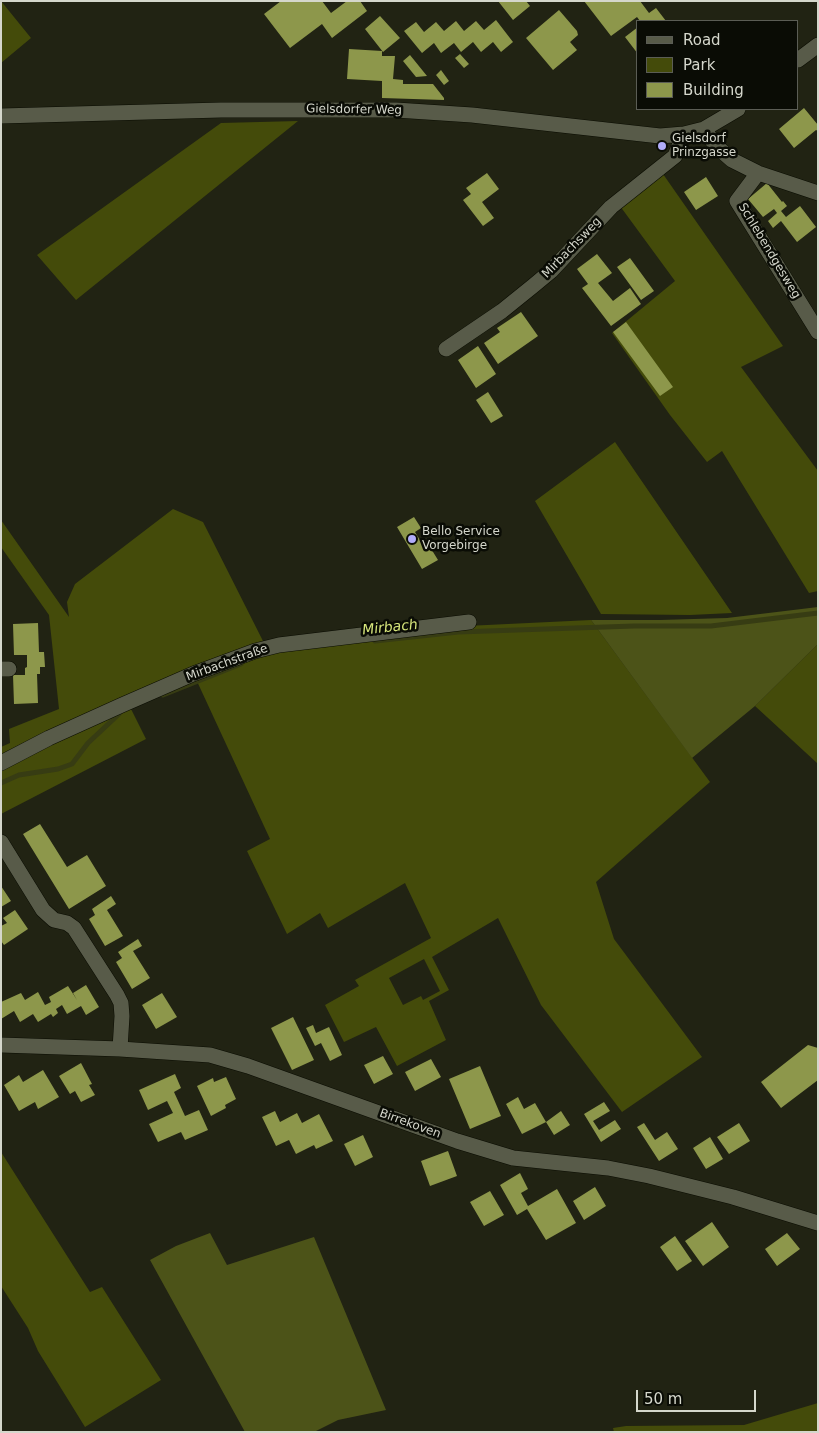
<!DOCTYPE html>
<html>
<head>
<meta charset="utf-8">
<style>
  body { margin:0 }
  #map { position:relative; width:819px; height:1433px; overflow:hidden; background:#212313; font-family:"DejaVu Sans",sans-serif }
  canvas { display:block }
  .frame { position:absolute; inset:0; border:2px solid #d5d7cc; pointer-events:none }
  .legend { position:absolute; left:636px; top:20px; width:162px; height:90px; box-sizing:border-box; background:#0a0c05; border:1px solid #5b5d55; margin:0; padding:6px 9px; list-style:none; font-size:15px; color:#d5d7cc }
  .legend li { display:flex; align-items:center; gap:10px; height:25px }
  .legend b { width:25px; border:1px solid #5b5d55 }
  .scale { position:absolute; left:636px; top:1390px; width:120px; height:22px; box-sizing:border-box; border:2px solid #d5d7cc; border-top:0; padding-left:6px; font-size:15px; line-height:18px; white-space:nowrap; color:#d5d7cc; -webkit-text-stroke:4px #0a0c05; paint-order:stroke }
</style>
</head>
<body>
<div id="map">
<canvas width="819" height="1433"></canvas>
<div class="frame"></div>
<ul class="legend">
<li><b style="height:6px;background:#585b49"></b>Road</li>
<li><b style="height:14px;background:#444b0a"></b>Park</li>
<li><b style="height:14px;background:#8d974b"></b>Building</li>
</ul>
<div class="scale">50 m</div>
</div>
<script>
const ctx = document.querySelector('canvas').getContext('2d');
ctx.lineJoin = 'round';
function fillPath(path, color) {
  ctx.fillStyle = color;
  ctx.fill(path, 'evenodd');
}
function toPath(rows) {
  const path = new Path2D();
  for (const r of rows) {
    path.moveTo(r[0], r[1]);
    for (let i = 2; i < r.length; i += 2) path.lineTo(r[i], r[i + 1]);
  }
  return path;
}
function strokePath(path, color, width, dash) {
  ctx.strokeStyle = color;
  ctx.lineWidth = width;
  ctx.lineCap = dash ? 'butt' : 'round';
  ctx.setLineDash(dash || []);
  ctx.stroke(path);
}
function drawText(font, color, halo, rows, align = 'center') {
  ctx.font = font + ' "DejaVu Sans",sans-serif';
  ctx.lineWidth = 5;
  ctx.setLineDash([]);
  ctx.textBaseline = 'middle';
  ctx.strokeStyle = halo;
  ctx.fillStyle = color;
  for (const [text, x, y, turn = 0] of rows) {
    ctx.save();
    ctx.translate(x, y);
    ctx.rotate((+turn || 0) * Math.PI / 180);
    ctx.textAlign = isNaN(turn) ? turn : align;
    if (halo) ctx.strokeText(text, 0, 0);
    ctx.fillText(text, 0, 0);
    ctx.restore();
  }
}
fillPath(toPath([
  [1,1,31,38,1,63],
  [298,121,76,300,37,255,221,123],
  [663,174,783,346,741,367,818,471,818,591,809,593,722,451,707,462,670,415,612,333,675,281,620,206],
  [615,442,732,613,690,615,601,614,535,501],
  [173,509,203,522,265,645,1,756,1,747,10,743,9,729,59,709,49,615,1,547,1,520,69,617,67,602,75,584],
  [591,620,710,782,596,882,614,939,702,1057,622,1112,541,1005,498,918,432,957,449,990,429,1001,446,1040,397,1066,376,1027,344,1042,325,1005,359,986,355,980,431,938,405,883,328,928,320,913,287,934,247,851,270,839,195,677,264,651,466,626],
  [424,959,440,991,423,1000,421,996,403,1005,389,978],
  [818,644,818,763,817,763,755,706],
  [129,705,146,739,1,814,1,764],
  [1,1152,90,1292,102,1287,161,1380,85,1427,38,1351,28,1328,1,1286],
  [818,1403,818,1432,614,1432,613,1428,626,1426,744,1425]
]), '#444b0a');
fillPath(toPath([
  [818,607,818,644,755,706,692,758,591,620,660,620,727,618],
  [210,1233,227,1265,314,1237,386,1410,338,1420,314,1432,245,1432,150,1260,176,1246]
]), '#4c5318');
strokePath(toPath([
  [375,641,458,632,634,626,711,626,818,613],
  [163,695,241,664],
  [1,783,19,775,58,769,72,764,88,743,119,714]
]), '#373c13', 5);
fillPath(toPath([
  [281,1,322,1,331,13,347,1,360,1,367,11,332,38,322,24,290,48,264,14],
  [498,1,526,1,530,6,513,20],
  [584,1,640,1,649,13,656,8,666,21,640,21,637,17,611,36],
  [559,10,577,31,578,35,570,42,577,50,553,70,526,38],
  [380,16,400,38,383,52,365,29],
  [496,20,513,42,501,52,493,42,481,52,473,42,461,52,454,43,441,53,434,43,422,53,404,31,416,22,424,32,436,22,444,31,456,21,464,31,476,21,484,30],
  [638,27,638,54,625,37],
  [349,49,382,51,382,56,395,56,393,79,403,80,403,84,433,84,444,98,444,100,382,98,382,81,347,79],
  [460,54,469,64,464,68,455,58],
  [410,55,427,76,416,77,403,61],
  [441,70,449,81,444,85,436,75],
  [804,108,818,125,818,131,816,130,794,148,779,129],
  [487,173,499,189,482,202,494,218,483,226,463,200,471,194,466,188],
  [706,177,718,196,696,210,684,192],
  [767,183,782,202,783,201,787,206,781,211,786,217,800,206,816,227,797,242,781,221,773,228,768,221,777,213,774,209,763,217,748,199],
  [597,254,612,273,598,283,613,301,630,288,641,304,611,326,582,288,588,284,577,269],
  [630,258,654,291,641,300,617,267],
  [521,312,538,336,498,364,484,343,500,332,497,328],
  [626,322,673,387,660,396,613,332],
  [478,346,496,374,476,388,458,360],
  [488,392,503,416,491,423,476,400],
  [414,517,421,528,415,532,426,550,430,547,438,560,422,569,397,527],
  [38,623,39,652,44,652,45,667,40,667,40,674,37,674,38,703,14,704,13,675,25,675,25,668,27,667,27,655,14,655,13,624],
  [40,824,67,867,87,855,106,886,69,909,23,834],
  [1,886,11,901,1,907],
  [111,896,116,904,107,910,123,936,105,946,89,919,95,915,92,909],
  [15,910,28,929,4,945,1,941,1,926,7,923,3,918],
  [138,939,142,946,133,951,150,978,132,989,116,962,122,958,118,952],
  [86,985,99,1007,86,1015,81,1006,67,1014,62,1005,56,1009,58,1013,53,1017,51,1014,38,1022,33,1014,20,1022,14,1011,1,1019,1,1002,21,993,25,1000,38,992,45,1005,51,1002,49,997,68,986,77,1000,73,993],
  [162,993,177,1017,156,1029,142,1005],
  [293,1017,314,1060,292,1070,271,1028],
  [313,1025,316,1033,329,1027,342,1055,330,1061,321,1043,315,1046,306,1028],
  [808,1045,818,1048,818,1080,781,1108,761,1082],
  [383,1056,393,1074,374,1084,364,1065],
  [431,1059,441,1077,415,1091,405,1072],
  [81,1063,92,1084,89,1085,95,1095,81,1102,75,1091,70,1094,59,1076],
  [480,1066,501,1116,470,1129,449,1079],
  [43,1070,59,1097,38,1109,35,1102,19,1111,4,1085,19,1075,23,1082],
  [175,1074,181,1088,174,1092,185,1116,199,1110,208,1130,185,1140,181,1132,158,1142,149,1124,173,1113,167,1101,148,1110,139,1090],
  [226,1077,236,1099,225,1105,226,1108,211,1116,197,1086,213,1078,214,1082],
  [518,1097,524,1109,535,1103,546,1122,522,1134,506,1104],
  [604,1102,610,1111,593,1121,599,1130,615,1120,621,1129,601,1142,584,1114],
  [275,1111,280,1122,297,1113,302,1123,319,1114,333,1141,316,1149,314,1145,296,1154,289,1140,276,1146,262,1117],
  [561,1111,570,1125,554,1135,546,1122],
  [644,1123,655,1140,667,1132,678,1149,659,1161,637,1127],
  [739,1123,750,1141,729,1154,717,1137],
  [363,1135,373,1157,355,1166,344,1144],
  [710,1137,723,1159,706,1169,693,1148],
  [448,1151,457,1176,430,1186,421,1161],
  [520,1173,528,1189,521,1193,528,1206,557,1189,576,1223,546,1240,527,1209,517,1215,500,1185],
  [595,1187,606,1206,584,1220,573,1201],
  [490,1191,504,1215,484,1226,470,1202],
  [712,1222,729,1247,703,1266,685,1241],
  [787,1233,800,1249,777,1266,765,1249],
  [675,1236,692,1261,677,1271,660,1247]
]), '#8d974b');
const minor = toPath([
  [798,60,818,45],
  [1,116,221,110,396,110,472,115,660,136,684,134,704,129,738,109],
  [704,129,716,146,732,160,758,173,818,193],
  [758,173,737,201,818,332],
  [446,349,502,311,533,286,551,271,611,207,675,156,684,134],
  [1,669,9,669],
  [1,763,49,738,122,705,193,674,255,651,279,645,469,622],
  [1,842,43,910,54,920,67,923,74,928,117,995,121,1003,122,1016,120,1049],
  [1,1045,120,1049,210,1055,248,1066,457,1141,513,1158,608,1168,649,1176,733,1197,818,1223]
]);
strokePath(minor, '#0a0c01', 16);
strokePath(minor, '#585b49', 15);
for (const [x, y, r, color] of [
  [662,146,5,"#b1adfa"],
  [412,539,5,"#b1adfa"]
]) {
  const dot = new Path2D();
  dot.arc(x, y, r, 0, 2 * Math.PI);
  ctx.fillStyle = color;
  ctx.fill(dot);
  strokePath(dot, '#0a0c05', 2);
}
drawText('12px', '#d5d7cc', '#0a0c05', [
  ["Gielsdorfer Weg",354,110,1],
  ["Mirbachsweg",572,248,-46],
  ["Schlebendgesweg",769,251,59],
  ["Mirbachstraße",227,663,-20],
  ["Birrekoven",410,1124,20]
]);
drawText('12px', '#d5d7cc', '#0a0c05', [
  ["Gielsdorf",672,139],
  ["Prinzgasse",672,153],
  ["Bello Service",422,532],
  ["Vorgebirge",422,546]
], 'left');
drawText('italic 14px', '#d6e57b', '#0a0c05', [
  ["Mirbach",390,628,-6]
]);
</script>
</body>
</html>
